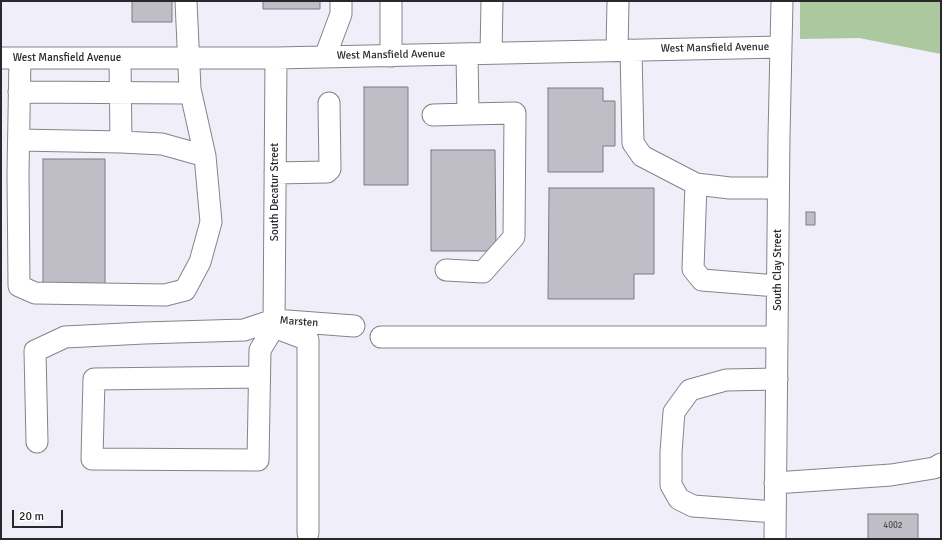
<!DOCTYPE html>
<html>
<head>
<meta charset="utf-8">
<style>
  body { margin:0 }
  #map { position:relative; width:942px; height:540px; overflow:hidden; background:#f0eff9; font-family:Signika,sans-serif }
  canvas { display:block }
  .frame { position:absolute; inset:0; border:2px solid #29292c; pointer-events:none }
  .scale { position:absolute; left:12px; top:510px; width:51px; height:18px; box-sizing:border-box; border:2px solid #29292c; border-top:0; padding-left:5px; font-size:12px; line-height:14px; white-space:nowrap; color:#29292c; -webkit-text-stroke:3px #fff; paint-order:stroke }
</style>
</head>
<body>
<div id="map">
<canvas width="942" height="540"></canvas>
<div class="frame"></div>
<div class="scale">20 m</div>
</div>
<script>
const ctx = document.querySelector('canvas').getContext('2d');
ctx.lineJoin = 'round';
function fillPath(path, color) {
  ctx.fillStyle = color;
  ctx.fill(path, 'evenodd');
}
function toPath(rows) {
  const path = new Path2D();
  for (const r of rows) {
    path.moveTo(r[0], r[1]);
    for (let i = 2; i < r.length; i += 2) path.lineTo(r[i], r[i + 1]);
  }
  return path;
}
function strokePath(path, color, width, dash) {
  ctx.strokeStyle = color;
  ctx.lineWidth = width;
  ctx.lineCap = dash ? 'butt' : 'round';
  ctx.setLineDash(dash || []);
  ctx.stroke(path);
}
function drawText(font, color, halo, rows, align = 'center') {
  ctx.font = font + ' Signika,sans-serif';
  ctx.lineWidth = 3;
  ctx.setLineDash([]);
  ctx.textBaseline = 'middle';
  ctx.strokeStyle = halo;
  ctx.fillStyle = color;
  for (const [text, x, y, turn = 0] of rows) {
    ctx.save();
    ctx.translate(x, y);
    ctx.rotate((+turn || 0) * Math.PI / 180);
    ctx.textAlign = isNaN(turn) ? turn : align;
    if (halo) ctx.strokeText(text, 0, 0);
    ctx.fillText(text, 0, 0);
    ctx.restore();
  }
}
fillPath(toPath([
  [800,1,941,1,941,54,859,38,800,39]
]), '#acc89e');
const building = toPath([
  [132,1,172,1,172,22,132,22,132,1],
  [263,1,320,1,320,9,263,9,263,1],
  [364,87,408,87,408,185,364,185,364,87],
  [548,88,603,88,603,101,615,101,615,146,603,146,603,172,548,172,548,88],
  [431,150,495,150,496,251,431,251,431,150],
  [43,159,105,159,105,289,43,289,43,159],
  [549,188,654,188,654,274,634,274,634,299,548,299,549,188],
  [806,212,815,212,815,225,806,225,806,212],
  [868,514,918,514,918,539,868,539,868,514]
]);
fillPath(building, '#bfbec7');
strokePath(building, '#7c7b83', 1);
const minor = toPath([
  [617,50,618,1],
  [631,50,633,143,642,156,696,184,730,188,778,188],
  [491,53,492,1],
  [391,56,391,1],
  [325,57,341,14,341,1],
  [1,58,276,58,781,47],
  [20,58,18,173,19,286,35,293,165,295,185,290,200,262,211,222,205,156],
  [19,92,185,93,190,89,186,1],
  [433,115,468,114],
  [19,140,121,142,120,58],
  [121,142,162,144,205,156,190,89],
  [275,173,327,172,330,169,329,103],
  [696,184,693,269,702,280,777,286],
  [446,270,483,272,514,237,515,113,468,114,467,54],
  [274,327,276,58],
  [274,327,308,340,308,533],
  [381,337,777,337],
  [259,377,94,379,92,459,258,460,260,350,274,327],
  [37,442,35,351,65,337,144,333,244,330,274,320,354,326],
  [775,483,891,475,934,468,941,464],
  [775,512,693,506,679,499,671,485,671,452,674,412,690,390,726,380,777,379],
  [775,539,779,136,782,1]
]);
strokePath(minor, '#84838c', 23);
strokePath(minor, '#fff', 21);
drawText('9px', '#4e4e53', null, [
  ["4002",893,526]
]);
drawText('11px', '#29292c', '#fff', [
  ["West Mansfield Avenue",715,48,-1],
  ["West Mansfield Avenue",391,55,-1],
  ["West Mansfield Avenue",67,58],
  ["South Decatur Street",275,192,-90],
  ["South Clay Street",778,270,-90],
  ["Marsten",299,322,4]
]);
</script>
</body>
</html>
